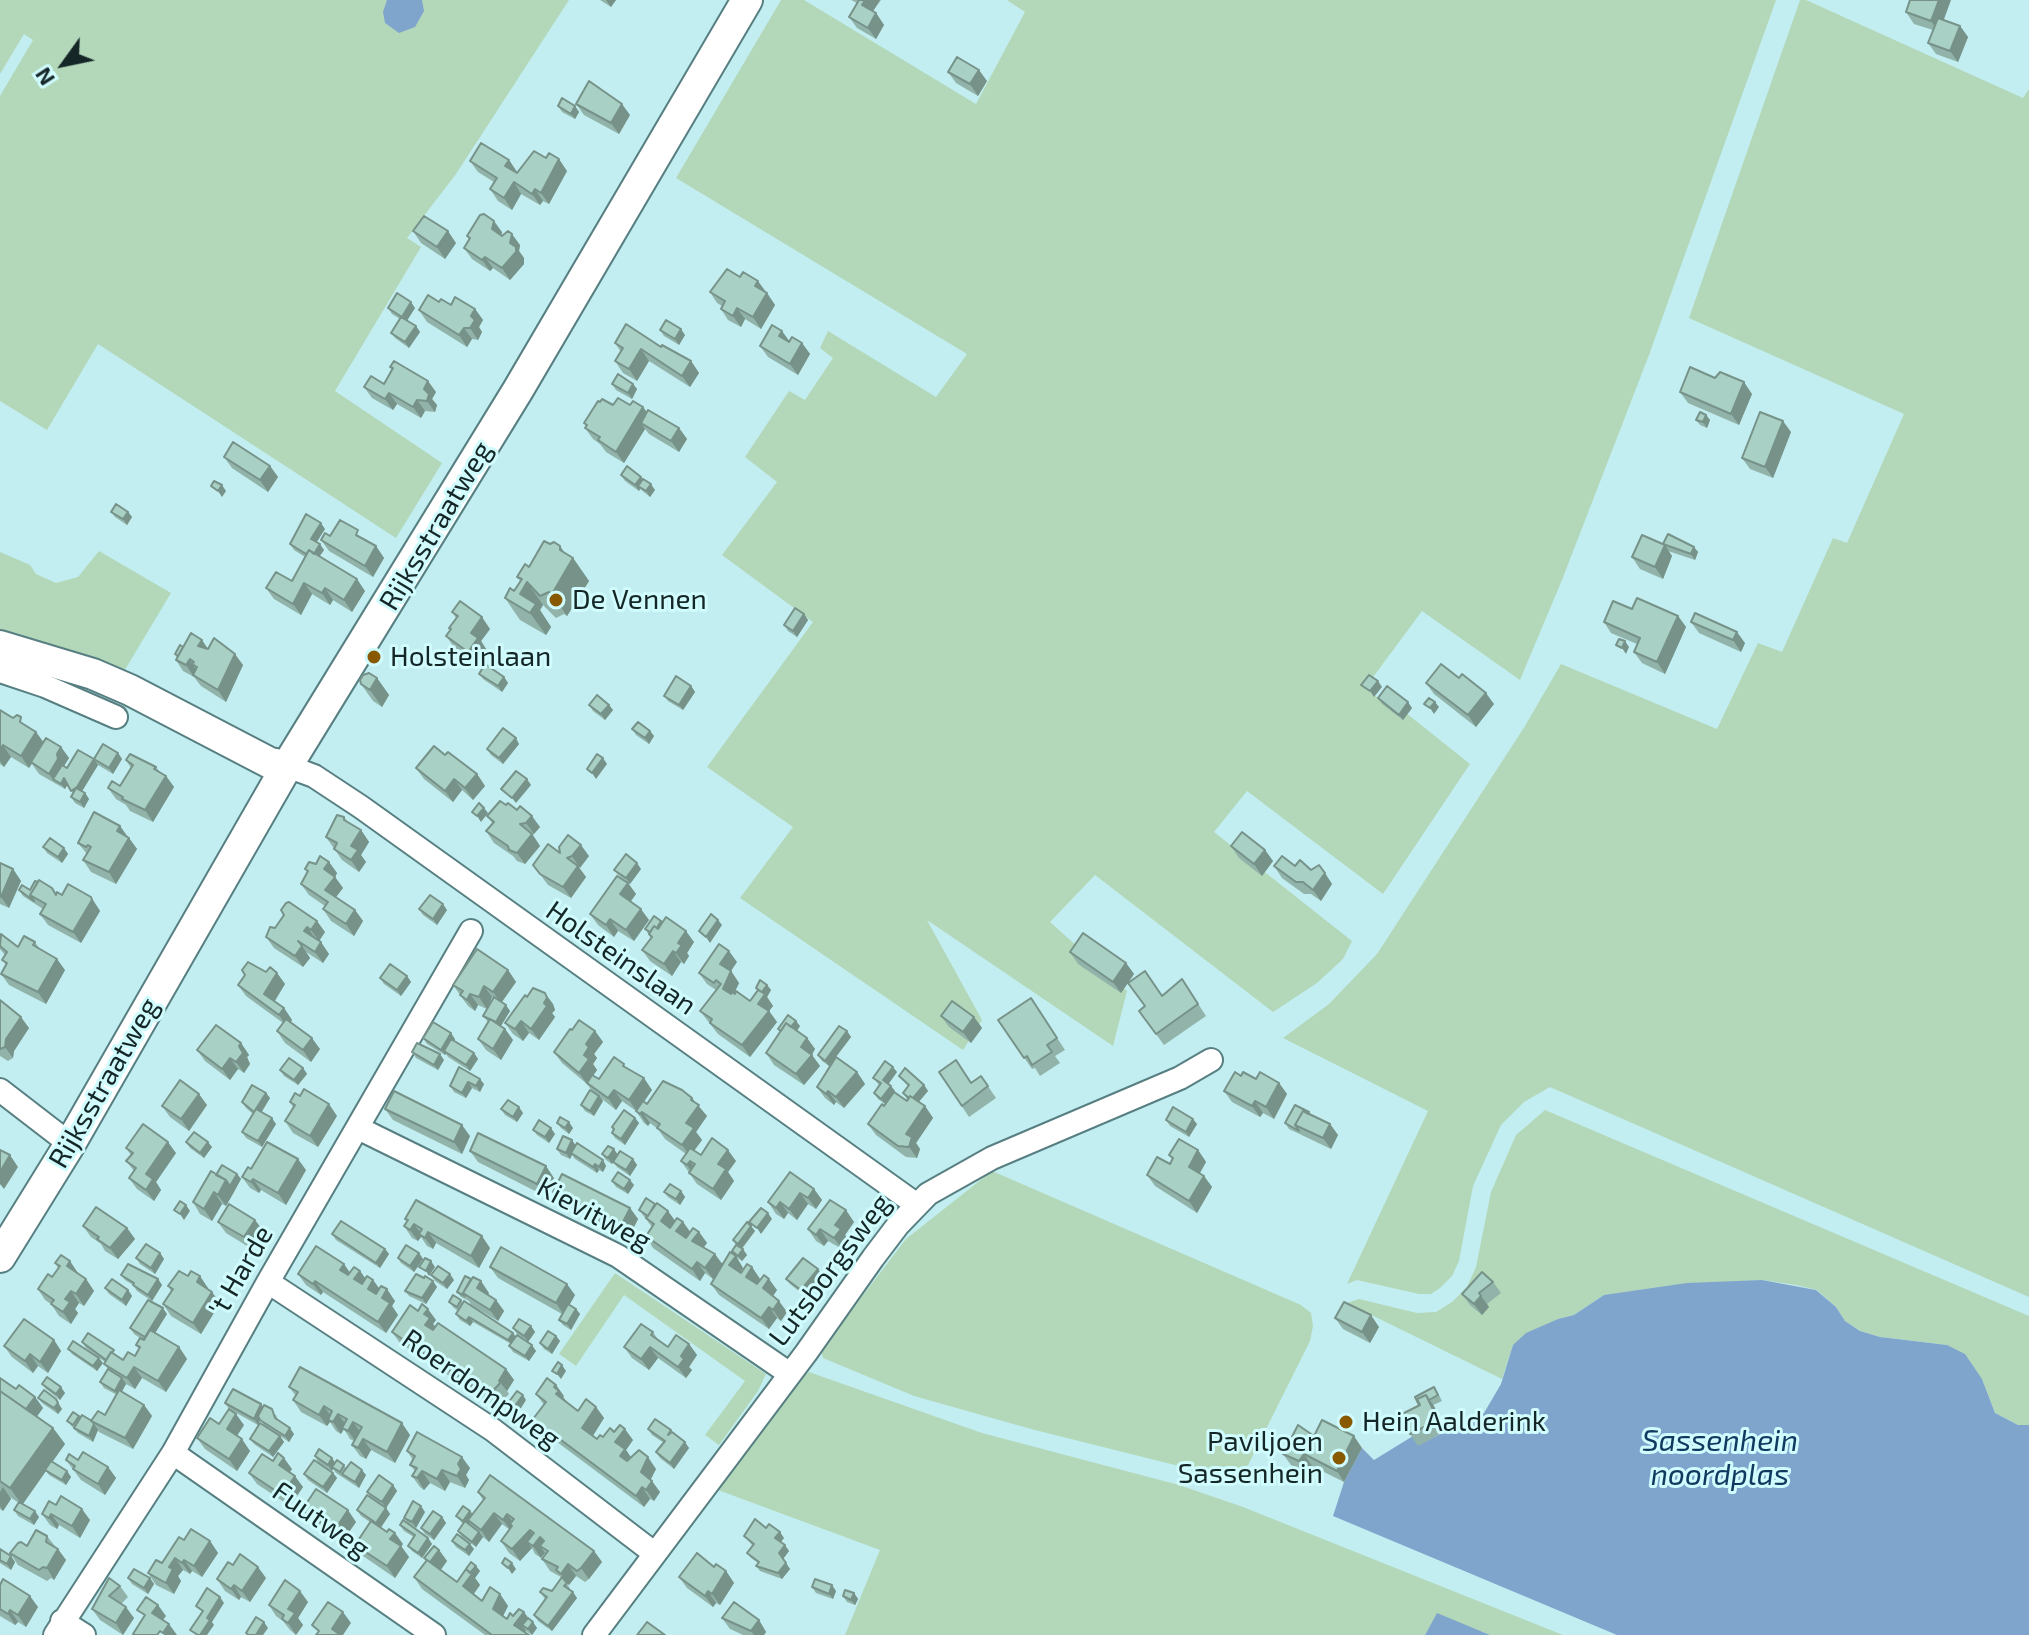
<!DOCTYPE html>
<html>
<head>
<meta charset="utf-8">
<style>
  body { margin:0 }
  #map { position:relative; width:2029px; height:1635px; overflow:hidden; background:#c3eef1; font-family:"Exo 2",sans-serif }
  canvas { display:block }
  .north { position:absolute; left:24px; top:24px; width:80px; height:80px; -webkit-text-stroke:6px #d0fcfe; paint-order:stroke; rotate:237deg; font-size:22px; font-weight:700; line-height:32px; text-align:center; color:#152627 }
  .north::after { content:''; display:block; margin:auto; width:28px; height:36px; background:#152627; clip-path:polygon(50% 0,100% 100%,50% 72%,0 100%) }
</style>
</head>
<body>
<div id="map">
<canvas width="2029" height="1635"></canvas>
<div class="north">N</div>
</div>
<script>
const ctx = document.querySelector('canvas').getContext('2d');
ctx.lineJoin = 'round';
function fillPath(path, color) {
  ctx.fillStyle = color;
  ctx.fill(path, 'evenodd');
}
function toPath(rows) {
  const path = new Path2D();
  for (const r of rows) {
    path.moveTo(r[0], r[1]);
    for (let i = 2; i < r.length; i += 2) path.lineTo(r[i], r[i + 1]);
  }
  return path;
}
function strokePath(path, color, width, dash) {
  ctx.strokeStyle = color;
  ctx.lineWidth = width;
  ctx.lineCap = dash ? 'butt' : 'round';
  ctx.setLineDash(dash || []);
  ctx.stroke(path);
}
function drawText(font, color, halo, rows, align = 'center') {
  ctx.font = font + ' "Exo 2",sans-serif';
  ctx.lineWidth = 6;
  ctx.setLineDash([]);
  ctx.textBaseline = 'middle';
  ctx.strokeStyle = halo;
  ctx.fillStyle = color;
  for (const [text, x, y, turn = 0] of rows) {
    ctx.save();
    ctx.translate(x, y);
    ctx.rotate((+turn || 0) * Math.PI / 180);
    ctx.textAlign = isNaN(turn) ? turn : align;
    if (halo) ctx.strokeText(text, 0, 0);
    ctx.fillText(text, 0, 0);
    ctx.restore();
  }
}
fillPath(toPath([
  [0,0,569,0,456,174,407,238,421,247,335,391,442,463,396,538,98,344,47,430,0,401,0,96,33,40,24,34,0,74],
  [781,0,804,0,976,104,1025,12,1007,0,1776,0,1649,355,1562,580,1520,680,1422,611,1365,688,1402,716,1406,713,1470,764,1383,894,1247,791,1214,832,1352,941,1343,959,1317,983,1273,1012,1095,875,1050,922,1127,991,1113,1046,927,920,982,1020,963,1050,740,898,793,827,707,767,813,622,722,555,777,482,745,457,789,391,805,400,833,358,820,348,828,331,936,397,967,354,676,178],
  [1800,0,1806,0,2023,98,2029,89,2029,1297,1550,1087,1524,1102,1501,1125,1473,1186,1459,1261,1452,1276,1440,1288,1431,1294,1419,1294,1357,1280,1347,1284,1428,1111,1283,1038,1329,1004,1377,954,1525,726,1561,664,1717,729,1758,643,1782,652,1833,538,1847,543,1904,414,1689,318],
  [99,551,171,593,123,673,0,635,0,552,30,565,36,574,56,583,78,577],
  [1545,1110,2029,1316,2029,1425,2018,1425,1995,1413,1982,1379,1947,1345,1880,1337,1860,1331,1845,1321,1836,1307,1817,1290,1796,1285,1762,1280,1604,1295,1574,1315,1558,1319,1513,1345,1502,1379,1347,1303,1359,1299,1417,1313,1436,1312,1452,1302,1467,1287,1476,1267,1491,1192,1516,1135],
  [992,1171,1301,1305,1311,1313,1313,1326,1310,1341,1248,1465,1231,1479,1031,1429,914,1396,823,1358,821,1350,906,1239],
  [615,1273,766,1374,758,1391,719,1445,705,1435,745,1381,624,1295,576,1366,559,1354],
  [809,1372,982,1433,1179,1485,1243,1507,1563,1635,1490,1635,1437,1614,1425,1635,845,1635,880,1550,718,1490,800,1379]
]), '#b3d7b9');
fillPath(toPath([
  [387,0,422,0,424,11,415,27,399,33,385,23,383,12],
  [1762,1280,1816,1290,1836,1307,1845,1321,1860,1331,1880,1337,1947,1345,1965,1354,1982,1379,1995,1413,2018,1425,2029,1425,2029,1635,1617,1635,1333,1516,1344,1482,1362,1448,1374,1460,1413,1436,1418,1445,1484,1413,1501,1384,1513,1345,1526,1333,1558,1319,1574,1315,1604,1295,1687,1283],
  [1437,1613,1490,1635,1425,1635]
]), '#80a5cd');
const street = toPath([
  [0,671,45,686,116,717],
  [287,766,314,776,361,807,917,1205],
  [0,1090,70,1144],
  [358,1128,618,1256,790,1374],
  [268,1282,493,1430,654,1553],
  [173,1453,434,1635],
  [62,1621,84,1635],
  [55,1635,173,1453,268,1282,471,931],
  [594,1635,806,1353,873,1258,898,1225,928,1194,992,1158,1180,1078,1211,1060]
]);
const secondary = toPath([
  [0,646,93,674,130,690,270,763,287,766],
  [0,1257,70,1144,287,766,518,390,747,0]
]);
strokePath(street, '#577f81', 26);
strokePath(secondary, '#577f81', 34);
strokePath(street, '#fff', 22);
strokePath(secondary, '#fff', 30);
fillPath(toPath([
  [600,0,616,0,611,7],
  [851,0,881,0,873,11,876,13,884,25,876,39,857,28,849,17,857,3],
  [1906,12,1944,20,1960,26,1968,37,1958,62,1936,54,1928,43,1933,30,1914,24],
  [948,72,987,81,978,96,956,83],
  [576,104,630,115,619,134,584,115],
  [558,106,575,106,579,112,575,119,562,112],
  [509,160,517,172,516,172,567,171,549,204,543,201,540,205,521,194,512,210,498,201,490,189,494,182,478,172,470,161],
  [413,231,456,243,445,259,421,243],
  [502,232,501,235,520,245,519,251,524,258,524,264,510,280,493,268,490,271,472,259,464,248,469,239,467,236],
  [710,292,766,292,775,305,761,329,745,319,741,327,728,320,721,309,722,306,717,303],
  [439,302,475,309,483,320,479,327,482,332,478,340,472,339,467,347,427,322,419,310],
  [388,308,415,308,407,321,416,326,420,332,409,348,395,338,391,333,400,319,392,314],
  [660,330,685,335,679,345,664,336],
  [790,342,802,343,810,354,798,375,768,357,760,346],
  [615,343,661,347,691,361,699,373,690,387,649,361,637,381,623,373,615,361,621,352],
  [390,367,436,392,432,399,437,405,435,412,425,411,421,418,397,404,393,410,372,398,364,387,384,384,392,370],
  [1715,378,1752,394,1739,425,1688,403,1680,392],
  [612,384,633,384,637,389,632,399,616,390],
  [613,405,630,405,643,407,647,412,679,428,687,439,679,452,649,434,645,429,624,463,606,452,600,444,593,439,585,428,586,426,584,423],
  [1706,415,1710,420,1707,428,1700,425,1696,420],
  [1791,432,1773,478,1750,469,1742,458],
  [224,457,270,466,278,477,268,492,232,468],
  [621,475,655,490,650,497,640,489,639,491,625,481],
  [111,512,128,512,132,517,127,525,115,517],
  [325,529,316,542,324,550,319,557,365,591,352,612,333,600,330,605,312,594,301,615,274,599,266,588,292,581,305,557,294,550,290,544],
  [330,536,365,540,376,546,384,558,373,577,329,551,321,540],
  [550,544,573,558,589,581,567,616,564,614,556,618,543,605,540,610,551,627,546,635,520,620,505,598,514,591,520,581,517,577,529,567],
  [1663,544,1694,547,1698,552,1695,560,1668,551,1672,556,1663,579,1640,569,1632,557],
  [1632,609,1678,616,1686,627,1665,674,1642,663,1634,652,1637,644,1611,633,1604,622],
  [452,612,490,629,481,641,486,649,476,663,454,647,446,636,451,630,449,628,456,618],
  [804,614,808,620,797,637,788,631,784,625],
  [1691,622,1745,643,1741,652,1699,633],
  [202,640,208,649,243,665,226,702,201,686,194,677,183,671,176,660,177,658,175,654,183,647],
  [479,674,504,677,508,683,502,692,483,679],
  [377,678,389,695,382,707,373,701,361,684],
  [1459,678,1494,704,1476,727,1434,694,1426,683],
  [691,686,695,692,683,710,668,701,664,696],
  [1378,698,1412,708,1403,720,1382,704],
  [589,705,609,705,613,710,605,720,593,711],
  [0,710,36,732,43,742,61,747,69,758,64,766,67,768,94,759,118,753,122,759,113,774,98,765,82,791,85,793,89,799,84,808,75,803,71,797,73,793,67,785,65,789,39,774,32,764,29,768,11,757,4,767,0,764],
  [632,729,650,731,654,736,649,744,636,735],
  [519,744,503,764,491,755,487,749],
  [445,755,477,774,485,786,473,800,462,790,453,802,424,779,416,768],
  [126,760,156,767,159,771,166,776,174,787,153,822,130,811,126,805,116,799,108,788,120,786,131,768],
  [500,801,540,827,533,835,540,846,525,864,517,861,513,856,494,843,486,831,493,824,487,816],
  [344,817,348,822,361,830,369,842,361,855,366,862,359,872,342,860,326,837],
  [120,826,137,849,116,884,91,872,83,860,87,854,78,843],
  [1231,846,1265,850,1273,861,1262,876,1239,858],
  [43,847,64,848,68,854,62,863,47,853],
  [560,853,589,856,579,868,586,877,571,898,548,885,533,865],
  [329,862,337,873,335,877,343,888,336,897,355,910,363,921,354,936,331,921,323,909,325,906,309,895,301,884,307,872,305,869,316,864],
  [0,863,13,869,21,881,9,908,0,904],
  [1319,865,1332,884,1321,901,1311,894,1304,894,1282,878,1274,866,1295,866,1311,870],
  [641,869,630,884,618,875,614,870],
  [628,883,636,894,631,901,649,920,634,941,618,931,614,937,598,925,590,914],
  [19,890,30,890,62,895,91,897,100,911,81,943,48,925,40,914,43,909,23,896],
  [419,909,447,910,437,925,423,915],
  [284,915,325,932,319,941,329,954,323,963,306,952,310,958,303,967,274,948,266,937,275,928],
  [662,923,694,942,687,953,689,956,684,964,681,962,672,976,650,961,642,950,651,938,645,929],
  [0,935,18,947,35,942,39,948,65,970,46,1004,9,985,1,974,6,965,2,960,5,955,0,949],
  [1070,952,1126,963,1134,974,1121,993,1078,964],
  [737,962,731,971,739,983,734,993,750,1001,757,990,756,988,767,985,771,990,767,997,773,1006,769,1011,777,1022,750,1057,718,1034,700,1011,716,990,707,984,699,973],
  [508,970,516,982,502,1002,510,1011,501,1026,505,1029,513,1040,501,1060,486,1050,478,1039,488,1022,483,1016,494,998,492,997,487,1009,478,1005,475,1011,468,1006,453,985],
  [266,972,277,973,285,984,275,1001,284,1008,292,1020,291,1022,320,1049,311,1062,285,1043,277,1031,283,1023,246,996,238,985],
  [407,976,411,982,401,996,384,984,380,978],
  [1182,979,1206,1016,1164,1045,1139,1011,1162,996],
  [527,997,553,1004,555,1010,552,1013,555,1017,539,1040,529,1033,523,1041,513,1034,505,1023],
  [1031,998,1065,1050,1055,1056,1060,1063,1040,1076,1035,1068,1032,1069,998,1020],
  [0,1000,29,1028,14,1051,13,1058,8,1061,0,1056],
  [941,1016,974,1017,982,1028,971,1043,949,1027],
  [800,1026,797,1031,807,1038,815,1049,812,1055,820,1066,804,1085,774,1065,766,1053,780,1032,778,1029],
  [572,1030,595,1031,603,1042,594,1054,597,1058,593,1064,597,1070,593,1076,599,1079,627,1068,652,1090,644,1101,647,1104,696,1104,707,1116,696,1132,702,1140,694,1151,701,1155,736,1161,728,1172,734,1181,721,1200,697,1184,681,1161,686,1154,665,1139,658,1129,650,1123,648,1126,644,1123,636,1111,622,1101,616,1110,602,1099,603,1101,594,1116,585,1111,581,1105,593,1092,587,1084,562,1063,554,1052],
  [847,1031,851,1037,836,1057,857,1072,865,1084,844,1108,836,1102,834,1105,825,1098,817,1087,829,1066,822,1061,818,1055],
  [423,1038,455,1039,454,1041,474,1053,478,1059,470,1071,448,1057,446,1054,445,1055,427,1044],
  [241,1043,249,1055,247,1057,250,1064,244,1073,238,1069,230,1080,205,1061,197,1050],
  [412,1052,444,1060,438,1070,416,1058],
  [459,1067,484,1084,480,1092,472,1088,466,1098,454,1092,450,1086],
  [303,1068,307,1074,298,1085,284,1076,280,1070],
  [897,1072,888,1084,895,1091,885,1104,878,1099,874,1093,879,1085,873,1078],
  [939,1072,971,1083,981,1076,996,1098,969,1117],
  [899,1076,924,1085,928,1091,919,1102,925,1106,933,1118,916,1143,920,1149,917,1158,906,1157,876,1135,868,1124,884,1106,907,1099,903,1093,908,1086],
  [1241,1076,1279,1083,1287,1094,1274,1119,1263,1113,1260,1117,1232,1102,1224,1091],
  [266,1093,270,1098,262,1112,276,1124,262,1147,246,1138,242,1132,253,1114,246,1108,242,1102],
  [290,1102,337,1116,318,1147,293,1133,285,1121,293,1107],
  [207,1105,189,1131,170,1117,162,1106],
  [385,1109,470,1136,462,1154,393,1120],
  [501,1109,523,1113,517,1122,505,1115],
  [1309,1112,1311,1115,1330,1124,1338,1135,1331,1149,1289,1129,1285,1123],
  [635,1118,639,1123,625,1145,615,1138,612,1133,614,1130,612,1127],
  [1166,1120,1197,1124,1189,1137,1170,1126],
  [557,1123,573,1128,569,1134,561,1128],
  [533,1130,555,1134,549,1143,537,1135],
  [186,1142,212,1147,204,1158,190,1148],
  [576,1146,603,1160,606,1166,603,1172,599,1170,597,1173,575,1159,572,1155,570,1159,561,1155,557,1149],
  [126,1148,176,1153,156,1182,161,1190,154,1201,137,1189,129,1178,134,1171,126,1161,131,1155],
  [1198,1150,1206,1162,1200,1173,1204,1176,1212,1187,1197,1213,1155,1186,1147,1175,1170,1164,1172,1159,1169,1155],
  [470,1151,554,1178,545,1196,478,1162],
  [602,1154,617,1155,633,1159,637,1165,630,1176,617,1167,613,1162,612,1164,606,1160],
  [251,1169,306,1170,286,1205,261,1190,259,1193,250,1188,242,1177],
  [237,1174,241,1179,226,1206,222,1204,212,1221,200,1214,193,1202,216,1175],
  [612,1181,634,1185,628,1194,616,1187],
  [814,1189,822,1200,816,1209,808,1204,797,1220,788,1213,784,1219,776,1214,768,1202],
  [681,1191,685,1197,680,1205,668,1197,664,1192],
  [553,1192,630,1208,638,1219,629,1237,561,1203],
  [639,1210,675,1221,683,1222,690,1232,699,1232,707,1243,704,1247,723,1264,735,1256,732,1251,736,1245,733,1240,751,1226,755,1231,742,1249,747,1255,742,1261,736,1257,743,1268,740,1273,752,1267,760,1279,756,1284,777,1290,773,1296,787,1312,781,1321,777,1318,769,1329,719,1295,711,1284,718,1272,713,1279,705,1273,700,1281,653,1248,646,1236,652,1227],
  [405,1219,490,1248,479,1268,436,1243,433,1249,427,1246,421,1237,418,1241,412,1238,404,1226,407,1221],
  [255,1220,263,1231,252,1249,226,1233,218,1222],
  [854,1222,845,1235,849,1240,842,1249,828,1241,824,1246,816,1241,808,1229],
  [83,1226,127,1228,135,1239,118,1259,105,1251,101,1244,91,1237],
  [332,1234,385,1249,389,1254,380,1268,336,1240],
  [160,1253,164,1259,155,1274,140,1264,136,1258],
  [419,1253,423,1259,414,1272,401,1263,398,1258],
  [55,1263,78,1273,78,1274,86,1279,94,1291,84,1306,79,1303,75,1309,78,1313,71,1324,59,1316,51,1304,45,1300,38,1289,52,1277,58,1268],
  [344,1264,350,1273,360,1271,365,1279,373,1280,379,1288,395,1301,392,1306,398,1315,386,1333,323,1292,321,1295,306,1285,298,1274],
  [490,1267,575,1295,569,1305,576,1309,580,1314,571,1330,563,1325,559,1320,562,1314,498,1278],
  [121,1275,158,1279,162,1285,152,1301,137,1291,133,1285,125,1280],
  [431,1275,454,1280,447,1289,435,1281],
  [822,1275,805,1296,790,1284,786,1279],
  [1493,1282,1501,1293,1487,1304,1489,1307,1482,1315,1470,1305,1462,1294],
  [168,1286,208,1288,207,1289,220,1303,201,1334,171,1316,163,1304,171,1291],
  [437,1287,426,1304,409,1296,405,1291],
  [105,1288,128,1290,132,1296,126,1306,109,1294],
  [457,1292,489,1293,488,1294,496,1300,504,1311,498,1321,471,1305,469,1301,461,1297],
  [461,1300,463,1303,513,1333,516,1337,536,1351,529,1361,513,1352,509,1346,511,1344,473,1322,470,1326,460,1320,456,1314,458,1311,453,1307,449,1302],
  [418,1311,436,1320,433,1324,435,1326,506,1369,514,1380,507,1391,509,1394,496,1407,400,1343,392,1332],
  [167,1314,155,1333,179,1347,187,1359,166,1392,142,1378,135,1389,126,1384,122,1392,144,1405,152,1416,133,1449,99,1432,98,1430,93,1442,78,1433,67,1421,79,1416,80,1417,91,1421,105,1415,117,1395,104,1388,100,1382,108,1369,104,1364,105,1362,86,1348,82,1342,123,1360,135,1356,139,1349,136,1345,140,1338,134,1334,130,1328],
  [1335,1318,1379,1327,1370,1343,1343,1329],
  [531,1326,535,1332,528,1342,517,1334,513,1328],
  [653,1332,659,1341,668,1347,689,1344,697,1355,689,1367,692,1370,686,1378,658,1358,649,1370,632,1358,624,1347],
  [556,1336,560,1341,552,1354,544,1349,540,1343],
  [54,1340,61,1351,48,1373,38,1366,33,1373,12,1357,4,1346],
  [68,1349,103,1363,97,1371,72,1354],
  [0,1378,16,1389,35,1397,43,1408,37,1416,53,1428,65,1444,52,1462,67,1471,71,1477,66,1485,49,1475,46,1471,23,1504,39,1517,34,1525,18,1516,14,1510,19,1503,10,1497,11,1499,3,1511,0,1509],
  [42,1384,65,1393,60,1400,46,1389],
  [289,1387,410,1435,395,1463,371,1450,366,1459,360,1456,352,1445,354,1441,350,1439,344,1429,341,1434,336,1431,330,1422,327,1426,301,1412,293,1400,296,1396],
  [1438,1393,1442,1401,1433,1405,1446,1431,1418,1446,1410,1434,1419,1405],
  [536,1394,564,1396,563,1397,566,1402,578,1411,596,1407,604,1418,593,1436,597,1439,614,1432,633,1440,626,1450,631,1458,656,1469,650,1480,660,1492,654,1501,650,1499,644,1507,541,1430,533,1419,544,1405],
  [38,1398,56,1399,62,1409,58,1414,42,1403],
  [225,1403,263,1407,276,1415,278,1420,294,1434,289,1442,264,1425,260,1420,258,1425,229,1409],
  [219,1424,244,1425,237,1436,250,1451,237,1471,205,1449,197,1438],
  [648,1429,673,1433,689,1448,674,1469,660,1458,656,1452,664,1443,652,1435],
  [280,1436,284,1442,273,1457,254,1444,250,1439],
  [1314,1436,1362,1448,1344,1482,1312,1466,1306,1472,1291,1465,1283,1454],
  [407,1451,470,1468,466,1475,469,1480,465,1488,450,1482,445,1491,430,1483,424,1490,420,1487,412,1476,415,1471,410,1465,413,1460],
  [315,1456,344,1465,346,1468,366,1475,359,1488,336,1473,333,1469,332,1471,318,1462],
  [66,1460,78,1460,108,1467,116,1478,105,1495,81,1480],
  [273,1461,292,1469,290,1472,303,1487,290,1506,257,1484,249,1473],
  [333,1473,337,1478,327,1493,308,1480,304,1474],
  [393,1485,397,1491,386,1508,371,1498,367,1492],
  [478,1492,594,1551,602,1562,589,1579,585,1582,576,1576,569,1585,567,1583,570,1589,570,1590,577,1598,552,1631,538,1621,534,1615,545,1599,540,1592,552,1591,561,1577,550,1571,542,1559,546,1554,545,1553,541,1558,535,1554,532,1548,520,1561,509,1553,501,1541,510,1530,502,1524,489,1542,483,1537,476,1547,462,1537,458,1531,463,1524,456,1516,470,1511,473,1514,483,1500],
  [56,1505,90,1520,80,1538,59,1525,57,1529,50,1525,42,1514],
  [386,1508,390,1514,380,1527,403,1544,401,1546,409,1557,395,1578,363,1556,355,1545,370,1522,361,1516,357,1510],
  [302,1510,356,1522,342,1542,310,1521],
  [425,1512,416,1528,408,1523,404,1518],
  [442,1517,446,1523,434,1540,425,1534,421,1528],
  [400,1525,428,1538,432,1544,422,1558,412,1551,408,1546,414,1537,404,1531],
  [766,1528,784,1538,781,1542,789,1551,783,1559,790,1569,782,1579,760,1571,756,1566,758,1563,751,1558,747,1553,752,1545,744,1536],
  [47,1536,66,1560,54,1580,51,1578,47,1581,18,1565,10,1553],
  [184,1540,210,1541,218,1553,202,1577,192,1571,190,1574,183,1570,178,1576,181,1581,174,1594,156,1585,148,1573,162,1563],
  [452,1541,474,1549,469,1556,456,1547],
  [0,1549,15,1562,11,1570,0,1563],
  [439,1550,447,1561,441,1570,457,1582,476,1566,480,1571,475,1578,480,1585,473,1594,482,1601,500,1594,508,1606,503,1616,507,1619,513,1616,528,1618,537,1628,532,1635,526,1631,525,1632,529,1635,485,1635,422,1589,414,1577,426,1561,424,1558],
  [233,1565,266,1578,250,1602,241,1597,239,1600,225,1591,217,1579],
  [714,1567,726,1571,734,1583,720,1605,716,1603,713,1607,687,1588,679,1577],
  [128,1578,150,1578,154,1584,148,1594,132,1584],
  [0,1585,38,1607,26,1627,18,1622,15,1625,0,1616],
  [120,1586,128,1597,121,1604,134,1618,123,1635,100,1620,92,1609],
  [812,1587,836,1591,833,1599,816,1593],
  [854,1593,858,1599,855,1605,847,1602,843,1596],
  [308,1602,298,1618,303,1625,296,1635,290,1630,283,1621,276,1616,269,1605],
  [722,1618,759,1620,766,1632,764,1635,743,1635,730,1629]
]), '#91b3a9');
fillPath(toPath([
  [606,0,616,0,611,7],
  [865,0,880,0,870,16,862,5],
  [1939,0,1951,0,1939,33,1931,21],
  [876,13,884,25,876,39,868,28],
  [1960,26,1968,37,1958,62,1950,51],
  [979,70,987,81,978,96,970,84],
  [622,104,630,115,619,134,611,123],
  [575,106,579,112,575,119,571,114],
  [559,159,567,171,549,204,541,193],
  [509,160,517,172,513,177,505,166],
  [514,182,521,194,512,210,504,198],
  [535,189,543,201,540,205,532,194],
  [494,221,502,232,500,240,492,229],
  [448,231,456,243,445,259,437,247],
  [512,234,520,245,519,251,524,258,524,264,510,280,502,268],
  [485,257,493,268,490,271,482,260],
  [758,281,766,292,755,286],
  [767,293,775,305,761,329,753,317],
  [411,302,415,308,406,322,402,317],
  [737,308,745,319,741,327,733,316],
  [475,309,483,320,479,327,482,332,478,340,470,328,471,316],
  [416,326,420,332,409,348,405,342],
  [464,328,472,339,467,347,459,335],
  [681,329,685,335,679,345,675,339],
  [782,331,790,342,779,336],
  [802,343,810,354,798,375,790,364],
  [641,349,649,361,637,381,629,369],
  [691,361,699,373,690,387,682,376],
  [428,381,436,392,432,399,437,405,435,412,427,401,424,389],
  [1744,382,1752,394,1739,425,1731,414],
  [633,384,637,389,632,399,628,393],
  [389,393,397,404,393,410,385,399],
  [417,400,425,411,421,418,413,407],
  [643,407,651,419,641,423,645,429,624,463,616,452],
  [1706,415,1710,420,1707,428,1703,422],
  [1783,421,1791,432,1773,478,1765,467],
  [679,428,687,439,679,452,671,441],
  [270,466,278,477,268,492,260,480],
  [641,477,645,482,638,486,640,489,639,491,635,485],
  [651,484,655,490,650,497,646,491],
  [222,485,226,491,222,497,218,491],
  [128,512,132,517,127,525,123,519],
  [321,523,325,529,315,545,311,539],
  [320,544,324,550,315,563,311,558],
  [1665,545,1672,556,1663,579,1655,567],
  [376,546,384,558,373,577,365,566],
  [560,546,571,562,573,558,589,581,567,616,552,594],
  [1694,547,1698,552,1695,560,1691,554],
  [357,579,365,591,352,612,344,600],
  [527,582,543,605,540,610,551,627,546,635,530,613,520,594],
  [304,583,312,594,301,615,293,604],
  [325,588,333,600,330,605,322,593],
  [804,614,808,620,797,637,793,631],
  [1678,616,1686,627,1665,674,1657,662],
  [482,617,490,629,481,641,486,649,476,663,468,652,471,633],
  [1737,632,1745,643,1741,652,1733,640],
  [202,640,209,651,198,646],
  [1625,641,1629,647,1626,654,1622,648],
  [235,654,243,665,226,702,218,690],
  [190,660,197,671,194,677,186,665],
  [504,677,508,683,502,692,498,686],
  [377,678,389,695,382,707,370,690],
  [1378,681,1382,687,1374,697,1370,691],
  [691,686,695,692,683,710,679,705],
  [1486,693,1494,704,1476,727,1468,715],
  [1408,702,1412,708,1403,720,1399,715],
  [1435,702,1439,707,1434,714,1430,708],
  [609,705,613,710,605,720,601,714],
  [650,731,654,736,649,744,645,738],
  [36,732,44,743,29,768,21,756],
  [516,738,519,744,503,764,499,758],
  [3,745,11,757,4,767,0,761,0,750],
  [61,747,69,758,64,766,66,771,53,779,57,785,49,774,57,754],
  [118,753,122,759,113,774,109,768],
  [603,758,607,764,596,779,592,773],
  [94,759,98,765,81,793,77,787],
  [477,774,485,786,473,800,465,788],
  [166,776,174,787,153,822,145,810],
  [64,778,68,784,65,789,61,784],
  [454,779,462,790,453,802,445,791],
  [527,779,531,785,516,803,512,798],
  [85,793,89,799,84,808,80,802],
  [484,808,488,813,481,822,477,816],
  [532,816,540,827,534,834,526,823],
  [120,826,128,838,117,831],
  [361,830,369,842,361,855,366,862,359,872,351,860,351,846],
  [532,834,540,846,525,864,517,853],
  [129,838,137,849,116,884,109,872],
  [581,845,589,856,580,868,572,856],
  [64,848,68,854,62,863,58,857],
  [1265,850,1273,861,1262,876,1254,864],
  [329,862,337,873,335,877,343,888,333,901,325,890,324,869],
  [637,863,641,869,630,884,626,878],
  [578,866,586,877,571,898,563,887],
  [13,869,21,881,9,908,1,897],
  [1325,873,1332,884,1321,901,1313,890],
  [628,883,636,894,628,905,620,894],
  [91,897,100,911,81,943,73,932],
  [443,904,447,910,437,925,433,919],
  [641,909,649,920,634,941,626,930],
  [355,910,363,921,354,936,346,924],
  [610,919,618,931,614,937,606,925],
  [718,920,722,925,710,943,706,937],
  [317,921,325,932,319,941,311,930],
  [307,927,315,938,304,931],
  [686,931,694,942,687,953,689,956,684,964,676,953,678,943],
  [321,942,329,954,323,963,315,952],
  [302,946,310,958,303,967,295,956],
  [673,951,681,962,672,976,664,964],
  [729,951,737,962,728,975,720,964],
  [57,959,65,970,46,1004,38,992],
  [1126,963,1134,974,1121,993,1113,982],
  [508,970,516,982,501,1003,493,992],
  [731,971,739,983,731,1000,723,989],
  [277,973,285,984,272,1005,264,994],
  [407,976,411,982,401,996,397,990],
  [767,985,771,990,767,997,773,1006,769,1011,777,1022,750,1057,742,1045,762,992],
  [484,986,492,997,487,1009,479,997],
  [545,993,553,1004,555,1010,552,1013,555,1017,539,1040,531,1029,544,1003],
  [470,994,478,1005,475,1011,467,1000],
  [506,1005,510,1011,499,1029,495,1024],
  [284,1008,292,1020,287,1027,279,1015],
  [21,1017,29,1028,14,1051,13,1058,5,1047,6,1039],
  [974,1017,982,1028,971,1043,963,1032],
  [521,1021,529,1033,523,1041,515,1029],
  [796,1021,800,1026,790,1040,786,1035],
  [505,1029,513,1040,501,1060,493,1049],
  [595,1031,603,1042,594,1054,597,1058,593,1064,597,1070,587,1084,579,1073,586,1044],
  [847,1031,851,1037,829,1066,825,1061],
  [451,1033,455,1039,447,1053,444,1051,446,1054,445,1055,441,1050],
  [312,1038,320,1049,311,1062,303,1050],
  [807,1038,815,1049,809,1059,801,1047],
  [241,1043,249,1055,247,1057,250,1064,244,1073,236,1062,239,1046],
  [474,1053,478,1059,470,1071,466,1065],
  [440,1054,444,1060,438,1070,434,1065],
  [812,1055,820,1066,804,1085,796,1074],
  [230,1058,238,1069,230,1080,222,1069],
  [893,1067,897,1072,887,1086,883,1080],
  [303,1068,307,1074,298,1085,294,1080],
  [857,1072,865,1084,844,1108,836,1097],
  [644,1078,652,1090,637,1112,629,1100],
  [480,1079,484,1084,480,1092,476,1086],
  [468,1082,472,1088,466,1098,462,1093],
  [1279,1083,1287,1094,1274,1119,1266,1107],
  [924,1085,928,1091,915,1106,911,1100],
  [891,1086,895,1091,885,1104,881,1099],
  [614,1090,622,1101,616,1110,608,1098],
  [828,1091,836,1102,834,1105,826,1094],
  [266,1093,270,1098,258,1117,254,1112],
  [199,1094,207,1105,189,1131,181,1119],
  [599,1096,603,1101,594,1116,590,1111],
  [692,1098,707,1116,696,1132,702,1140,690,1156,682,1145],
  [1255,1101,1263,1113,1260,1117,1252,1106],
  [329,1104,337,1116,318,1147,310,1136],
  [925,1106,933,1118,916,1143,920,1149,917,1158,909,1147,906,1134],
  [519,1107,523,1113,517,1122,513,1117],
  [642,1112,650,1123,648,1126,640,1114],
  [272,1118,276,1124,262,1147,258,1141],
  [635,1118,639,1123,625,1145,621,1139],
  [1193,1119,1197,1124,1189,1137,1186,1132],
  [569,1122,573,1128,569,1134,565,1128],
  [1330,1124,1338,1135,1331,1149,1323,1138],
  [462,1125,470,1136,462,1154,454,1142],
  [551,1128,555,1134,549,1143,545,1137],
  [572,1140,576,1146,570,1159,566,1153],
  [168,1142,176,1153,156,1182,161,1190,154,1201,146,1190,146,1174],
  [208,1142,212,1147,204,1158,200,1153],
  [614,1149,618,1155,612,1164,608,1158],
  [728,1150,736,1161,728,1172,734,1181,721,1200,713,1189,718,1164],
  [1198,1150,1206,1162,1197,1178,1189,1167],
  [10,1155,18,1167,4,1189,0,1184,0,1172],
  [298,1159,306,1170,286,1205,278,1193],
  [633,1159,637,1165,630,1176,626,1170],
  [603,1160,606,1166,603,1172,599,1167],
  [690,1161,698,1173,695,1177,687,1165],
  [595,1164,599,1170,597,1173,593,1167],
  [546,1166,554,1178,545,1196,537,1184],
  [237,1174,241,1179,234,1192,230,1186],
  [1204,1176,1212,1187,1197,1213,1189,1201],
  [253,1179,261,1190,259,1193,251,1182],
  [226,1180,234,1192,226,1206,218,1195],
  [630,1180,634,1185,628,1194,624,1189],
  [814,1189,822,1200,816,1209,808,1198],
  [681,1191,685,1197,680,1205,676,1199],
  [214,1192,222,1204,212,1221,204,1209],
  [800,1193,808,1204,797,1220,789,1209],
  [780,1202,788,1213,784,1219,776,1208],
  [186,1205,190,1211,184,1220,180,1214],
  [630,1208,638,1219,629,1237,621,1226],
  [846,1210,854,1222,845,1235,849,1240,842,1249,834,1238,835,1225],
  [668,1211,676,1222,669,1232,661,1221],
  [768,1213,772,1219,761,1234,757,1228],
  [255,1220,263,1231,252,1249,244,1237],
  [683,1222,691,1233,684,1243,676,1231],
  [414,1224,422,1235,419,1234,421,1237,418,1241,410,1230],
  [751,1226,755,1231,741,1249,738,1244],
  [127,1228,135,1239,118,1259,110,1248],
  [820,1229,828,1241,824,1246,816,1235],
  [428,1232,436,1243,433,1249,425,1238],
  [699,1232,707,1243,700,1252,692,1241],
  [482,1236,490,1248,479,1268,471,1256],
  [385,1249,389,1254,380,1268,376,1263],
  [743,1249,747,1255,742,1261,738,1256],
  [160,1253,164,1259,155,1274,151,1268],
  [419,1253,423,1259,414,1272,410,1266],
  [715,1254,723,1265,713,1279,705,1268],
  [736,1256,743,1268,737,1277,729,1265],
  [70,1261,78,1273,75,1278,67,1266],
  [431,1261,435,1267,429,1276,426,1271],
  [697,1262,705,1273,700,1281,692,1269],
  [344,1264,352,1276,348,1281,340,1270],
  [752,1267,760,1279,754,1288,746,1277],
  [818,1269,822,1275,805,1296,801,1290],
  [360,1271,368,1282,362,1291,354,1279],
  [450,1274,454,1280,447,1289,443,1283],
  [200,1276,208,1288,204,1293,197,1282],
  [86,1279,94,1291,84,1306,76,1294],
  [158,1279,162,1285,152,1301,148,1295],
  [769,1279,777,1290,771,1299,763,1288],
  [373,1280,381,1291,376,1300,368,1289],
  [315,1281,323,1292,321,1295,313,1284],
  [433,1281,437,1287,426,1304,422,1298],
  [481,1281,489,1293,485,1299,477,1288],
  [567,1284,575,1295,564,1315,556,1303],
  [387,1289,395,1301,392,1306,398,1315,386,1333,378,1322,382,1298],
  [128,1290,132,1296,126,1306,122,1300],
  [71,1291,79,1303,75,1309,78,1313,71,1324,63,1312,65,1299],
  [212,1292,220,1303,201,1334,193,1323],
  [1481,1296,1489,1307,1482,1315,1474,1304],
  [496,1300,504,1311,498,1321,490,1310],
  [779,1301,787,1312,781,1321,773,1310],
  [769,1307,777,1318,769,1329,761,1318],
  [163,1308,167,1314,149,1343,145,1337],
  [428,1309,436,1320,433,1324,438,1330,433,1337,425,1325,424,1314],
  [576,1309,580,1314,571,1330,567,1324],
  [1371,1315,1379,1327,1370,1343,1362,1332],
  [469,1317,473,1322,470,1326,466,1321],
  [531,1326,535,1332,528,1342,524,1336],
  [513,1333,517,1339,512,1345,508,1340],
  [556,1336,560,1341,552,1354,548,1349],
  [54,1340,61,1351,48,1373,40,1362],
  [689,1344,697,1355,689,1367,692,1370,686,1378,678,1367,681,1356],
  [532,1345,536,1351,529,1361,525,1356],
  [179,1347,187,1359,166,1392,158,1381],
  [650,1347,658,1358,649,1370,641,1359],
  [30,1354,38,1366,33,1373,25,1361],
  [99,1358,103,1363,97,1371,93,1366],
  [562,1365,566,1371,561,1379,557,1374],
  [134,1367,142,1378,135,1389,127,1378],
  [506,1369,514,1380,507,1391,499,1381],
  [122,1378,126,1384,119,1396,115,1391],
  [556,1385,564,1396,563,1397,567,1402,556,1394,554,1387],
  [61,1387,65,1393,60,1400,56,1394],
  [523,1395,526,1400,518,1413,514,1407],
  [1426,1395,1434,1406,1446,1431,1438,1420],
  [35,1397,43,1408,33,1422,25,1411],
  [58,1403,62,1409,58,1414,54,1408],
  [261,1404,265,1410,258,1425,254,1419],
  [144,1405,152,1416,133,1449,125,1438],
  [324,1406,332,1418,328,1420,330,1422,327,1426,319,1415],
  [596,1407,604,1418,590,1440,582,1428],
  [236,1414,244,1425,234,1440,227,1429],
  [338,1414,346,1425,341,1434,333,1422],
  [353,1422,361,1433,356,1442,348,1431],
  [402,1423,410,1435,395,1463,387,1452],
  [94,1424,98,1430,93,1442,89,1436],
  [53,1428,65,1444,22,1505,10,1488],
  [290,1428,294,1434,289,1442,285,1436],
  [625,1429,633,1440,626,1450,633,1460,627,1467,620,1456,615,1442],
  [280,1436,284,1442,273,1457,269,1451],
  [1354,1436,1362,1448,1344,1482,1337,1471],
  [242,1439,250,1451,237,1471,229,1459],
  [363,1439,371,1450,366,1459,358,1448],
  [685,1442,689,1448,674,1469,670,1463],
  [1304,1454,1312,1466,1306,1472,1299,1461],
  [462,1457,470,1468,466,1475,469,1480,465,1488,457,1476,458,1464],
  [648,1457,656,1469,649,1483,641,1472],
  [284,1458,292,1469,287,1476,279,1465],
  [332,1458,336,1464,332,1471,328,1465],
  [108,1467,116,1478,105,1495,98,1484],
  [362,1470,366,1475,359,1488,355,1482],
  [442,1470,450,1482,445,1491,437,1479],
  [67,1471,71,1477,66,1485,62,1480],
  [422,1471,430,1483,424,1490,417,1478],
  [333,1473,337,1478,327,1493,323,1487],
  [295,1476,303,1487,290,1506,282,1495],
  [652,1481,660,1492,654,1501,646,1490],
  [393,1485,397,1491,386,1508,382,1502],
  [3,1487,11,1499,3,1511,0,1506,0,1492],
  [642,1487,650,1499,644,1507,636,1496],
  [421,1506,425,1512,416,1528,412,1522],
  [386,1508,390,1514,380,1529,376,1523],
  [82,1509,90,1520,80,1538,72,1526],
  [348,1510,356,1522,342,1542,334,1531],
  [35,1511,39,1517,34,1525,30,1519],
  [470,1511,474,1517,468,1520,470,1523,467,1526,463,1521],
  [494,1513,502,1524,489,1542,481,1530],
  [51,1514,59,1525,57,1529,49,1518],
  [507,1514,515,1525,510,1524,513,1528,511,1531,503,1520],
  [442,1517,446,1523,434,1540,430,1534],
  [530,1530,537,1541,540,1537,548,1549,540,1546,545,1553,541,1558,533,1546,527,1542,532,1548,520,1561,512,1549],
  [479,1532,483,1537,476,1547,472,1542],
  [780,1532,784,1538,779,1544,775,1538],
  [395,1533,403,1544,401,1546,409,1557,395,1578,387,1566,390,1539],
  [428,1538,432,1544,422,1558,418,1553],
  [210,1541,218,1553,202,1577,194,1566],
  [470,1544,474,1549,469,1556,465,1550],
  [785,1545,789,1551,783,1559,779,1553],
  [58,1549,66,1560,54,1580,47,1568],
  [439,1550,447,1561,438,1573,430,1562],
  [594,1551,602,1562,589,1579,581,1568],
  [11,1556,15,1562,11,1570,7,1564],
  [175,1558,183,1570,178,1576,181,1581,174,1594,166,1583,169,1567],
  [184,1560,192,1571,190,1574,182,1563],
  [512,1563,516,1569,512,1574,508,1568],
  [786,1563,790,1569,782,1579,778,1573],
  [568,1564,576,1576,569,1585,561,1574],
  [476,1566,480,1571,475,1578,480,1585,471,1598,463,1586],
  [258,1567,266,1578,250,1602,242,1591],
  [726,1571,734,1583,720,1605,712,1594],
  [150,1578,154,1584,148,1594,144,1588],
  [234,1585,241,1597,239,1600,231,1589],
  [832,1585,836,1591,833,1599,829,1594],
  [300,1591,308,1602,298,1618,303,1625,296,1635,288,1623,288,1609],
  [708,1591,716,1603,713,1607,705,1596],
  [573,1592,577,1598,552,1631,548,1626],
  [854,1593,858,1599,855,1605,851,1600],
  [500,1594,508,1606,501,1620,493,1609],
  [30,1596,38,1607,26,1627,18,1615],
  [220,1597,224,1603,212,1622,214,1625,207,1635,200,1635,207,1618],
  [158,1605,166,1616,160,1624,152,1613],
  [126,1607,134,1618,123,1635,116,1623],
  [10,1610,18,1622,15,1625,8,1614],
  [343,1612,351,1623,343,1635,336,1635,332,1629],
  [524,1612,532,1623,522,1625,526,1631,523,1635,514,1625],
  [759,1620,766,1632,764,1635,754,1635,751,1631],
  [264,1622,268,1628,263,1635,256,1635],
  [533,1622,537,1628,532,1635,528,1629],
  [169,1624,177,1635,164,1635,163,1633]
]), '#769289');
const building = toPath([
  [859,0,865,0,862,5,876,13,868,28,849,17,859,0],
  [1910,0,1939,0,1931,21,1906,12,1910,0],
  [1938,18,1960,26,1950,51,1928,43,1938,18],
  [957,57,979,70,970,84,948,72,957,57],
  [589,81,622,104,611,123,576,104,589,81],
  [562,98,575,106,571,114,558,106,562,98],
  [481,143,509,160,505,166,517,173,534,151,546,158,549,153,559,159,541,193,535,189,532,194,514,182,504,198,490,189,497,178,470,161,481,143],
  [484,214,494,221,492,229,502,236,508,231,512,234,510,243,516,247,516,252,502,268,485,257,482,260,464,248,470,238,467,236,480,215,484,214],
  [424,216,448,231,437,247,413,231,424,216],
  [727,269,740,277,743,272,758,281,755,286,767,293,753,317,737,308,733,316,721,309,725,301,710,292,727,269],
  [397,293,411,302,402,317,388,308,397,293],
  [428,295,439,302,441,299,451,305,455,297,475,309,471,316,475,320,470,328,464,328,459,335,419,310,428,295],
  [401,317,416,326,405,342,391,333,401,317],
  [666,320,681,329,675,339,660,330,666,320],
  [626,324,661,347,662,345,691,361,682,376,641,349,629,369,615,361,623,348,615,343,626,324],
  [772,325,782,331,779,336,789,342,792,337,802,343,790,364,760,346,772,325],
  [394,361,428,381,424,389,429,394,427,401,417,400,413,407,389,393,385,399,364,387,371,376,384,384,393,368,390,367,394,361],
  [1690,367,1715,378,1720,372,1744,382,1731,414,1680,392,1690,367],
  [618,374,633,384,628,393,612,384,618,374],
  [618,398,630,405,633,401,643,407,616,452,598,440,600,437,585,428,587,425,584,423,598,401,600,402,602,399,613,405,618,398],
  [648,410,679,428,671,441,641,423,648,410],
  [1700,412,1706,415,1703,422,1696,420,1700,412],
  [1760,412,1783,421,1765,467,1742,458,1760,412],
  [233,442,270,466,260,480,224,457,233,442],
  [627,466,641,477,635,485,621,475,627,466],
  [643,479,651,484,646,491,638,486,643,479],
  [214,481,222,485,218,491,211,486,214,481],
  [116,504,128,512,123,519,111,512,116,504],
  [306,514,321,523,311,539,320,544,314,554,309,550,306,554,290,544,306,514],
  [340,520,358,530,356,535,376,546,365,566,321,540,325,533,330,536,340,520],
  [1668,534,1694,547,1691,554,1663,544,1668,534],
  [1642,535,1665,545,1655,567,1632,557,1642,535],
  [544,541,550,544,554,542,560,546,560,550,573,558,552,594,549,592,540,596,527,582,520,594,536,604,530,613,505,598,510,588,514,591,522,579,517,577,525,564,529,567,544,541],
  [309,550,357,579,344,600,325,588,322,593,304,583,293,604,266,588,276,572,292,581,309,550],
  [1637,598,1678,616,1657,662,1634,652,1640,638,1604,622,1613,601,1632,609,1637,598],
  [460,601,482,617,471,633,478,638,468,652,446,636,451,629,449,628,458,616,452,612,460,601],
  [795,608,804,614,793,631,784,625,795,608],
  [1695,613,1737,632,1733,640,1691,622,1695,613],
  [191,633,202,640,198,646,208,649,214,638,235,654,218,690,193,675,197,667,192,664,194,662,190,659,186,665,176,660,191,633],
  [1619,639,1625,641,1622,648,1616,645,1619,639],
  [180,645,183,647,178,656,175,654,180,645],
  [485,664,504,677,498,686,479,674,485,664],
  [1441,664,1459,678,1462,674,1486,693,1468,715,1426,683,1441,664],
  [369,673,377,678,370,690,361,684,360,680,363,675,369,673],
  [1369,675,1378,681,1370,691,1361,685,1369,675],
  [676,676,691,686,679,705,664,696,676,676],
  [1387,686,1408,702,1399,715,1378,698,1387,686],
  [597,695,609,705,601,714,589,705,597,695],
  [1429,698,1435,702,1430,708,1424,704,1429,698],
  [0,710,13,718,17,715,21,717,20,722,36,732,21,756,3,745,0,750,0,710],
  [638,722,650,731,645,738,632,729,638,722],
  [503,728,516,738,499,758,487,749,503,728],
  [46,738,61,747,57,754,58,759,49,774,31,762,46,738],
  [103,744,118,753,109,768,94,759,77,787,71,791,64,778,61,784,53,779,62,765,67,768,78,750,94,759,103,744],
  [434,746,445,755,448,752,477,774,465,788,454,779,445,791,416,768,434,746],
  [130,754,156,767,154,769,166,776,145,810,122,799,123,797,108,788,112,781,120,786,133,765,126,760,130,754],
  [597,754,603,758,592,773,587,769,597,754],
  [516,771,527,779,512,798,501,789,516,771],
  [76,788,85,793,80,802,71,797,76,788],
  [500,801,506,805,508,803,517,810,520,806,532,816,526,823,520,824,532,834,517,853,509,850,508,846,486,831,494,822,487,816,500,801],
  [479,803,484,808,477,816,472,812,479,803],
  [94,812,120,826,117,831,129,838,109,872,83,860,91,847,88,845,86,847,78,843,94,812],
  [337,815,344,817,344,820,361,830,351,846,358,850,351,860,334,849,337,843,326,837,337,815],
  [1242,832,1265,850,1254,864,1231,846,1242,832],
  [568,835,581,845,572,856,567,858,578,866,563,887,540,874,533,865,548,844,560,853,559,847,568,835],
  [50,838,64,848,58,857,43,847,50,838],
  [626,854,637,863,626,878,614,870,626,854],
  [320,856,329,862,324,869,335,877,325,890,355,910,346,924,323,909,328,902,301,884,308,871,305,869,309,862,316,864,320,856],
  [1282,856,1295,866,1300,860,1311,870,1319,865,1325,873,1313,890,1303,882,1296,882,1274,866,1282,856],
  [0,863,13,869,1,897,0,896,0,863],
  [617,876,628,883,620,894,641,909,626,930,610,919,606,925,590,914,617,876],
  [39,880,52,888,56,895,57,892,62,895,68,884,91,897,92,900,73,932,40,914,46,904,30,895,39,880],
  [35,881,38,882,30,895,34,901,19,890,22,885,30,890,35,881],
  [430,895,443,904,433,919,419,909,430,895],
  [289,902,317,921,311,930,307,927,304,931,321,942,315,952,298,941,302,946,295,956,266,937,270,927,275,928,284,915,281,910,286,903,289,902],
  [711,914,718,920,706,937,699,931,711,914],
  [654,916,661,921,657,928,654,926,650,932,645,929,654,916],
  [666,917,686,931,678,943,682,945,676,953,673,951,664,964,642,950,652,937,649,934,654,926,658,929,666,917],
  [1083,933,1126,963,1113,982,1070,952,1083,933],
  [1,934,18,947,24,936,35,942,33,945,57,959,38,992,1,974,7,963,2,960,7,952,0,946,1,934],
  [719,944,729,951,720,964,731,971,723,989,731,994,732,992,735,994,736,991,750,1001,758,990,765,994,758,1004,769,1011,742,1045,710,1023,712,1019,700,1011,721,984,716,980,714,983,699,973,719,944],
  [477,949,508,970,493,992,484,986,479,997,470,994,467,1000,460,995,463,991,453,985,477,949],
  [248,962,266,972,270,967,277,973,264,994,284,1008,279,1015,238,985,245,975,242,970,248,962],
  [390,964,407,976,397,990,380,978,390,964],
  [1145,971,1162,996,1182,979,1198,1004,1156,1034,1139,1011,1145,1006,1128,983,1145,971],
  [760,980,767,985,762,992,756,988,760,980],
  [533,988,545,993,547,998,544,1003,547,1006,531,1029,521,1021,515,1029,505,1023,525,995,527,997,533,988],
  [494,997,506,1005,496,1022,483,1016,494,997],
  [1031,998,1057,1038,1047,1045,1052,1052,1032,1065,1027,1056,1024,1058,998,1020,1031,998],
  [0,1000,21,1017,6,1039,5,1047,0,1049,0,1000],
  [952,1001,974,1017,963,1032,941,1016,952,1001],
  [788,1015,796,1021,791,1027,786,1023,781,1031,778,1029,788,1015],
  [286,1019,312,1038,303,1050,277,1031,286,1019],
  [490,1019,505,1029,493,1049,478,1039,490,1019],
  [579,1020,595,1031,586,1044,589,1047,584,1055,589,1059,579,1073,554,1052,570,1029,572,1030,579,1020],
  [433,1022,451,1033,441,1050,423,1038,433,1022],
  [786,1023,807,1038,801,1047,812,1055,796,1074,766,1053,786,1023],
  [216,1025,241,1043,239,1046,243,1053,236,1062,230,1058,222,1069,197,1050,216,1025],
  [839,1026,847,1031,825,1061,818,1055,839,1026],
  [451,1039,474,1053,466,1065,444,1051,451,1039],
  [417,1043,440,1054,434,1065,412,1052,417,1043],
  [614,1057,624,1064,623,1066,644,1078,629,1100,614,1090,608,1098,587,1083,592,1075,599,1079,614,1057],
  [836,1057,857,1072,836,1097,828,1091,826,1094,817,1087,836,1057],
  [289,1058,303,1068,294,1080,280,1070,289,1058],
  [956,1060,971,1083,981,1076,988,1086,962,1106,939,1072,956,1060],
  [885,1061,893,1067,883,1080,891,1086,881,1099,874,1093,881,1083,873,1078,885,1061],
  [459,1067,480,1079,476,1086,468,1082,462,1093,450,1086,459,1067],
  [905,1068,924,1085,913,1098,910,1096,909,1098,903,1093,909,1085,899,1076,905,1068],
  [1235,1072,1241,1076,1243,1072,1256,1079,1260,1072,1279,1083,1266,1107,1255,1101,1252,1106,1224,1091,1235,1072],
  [180,1080,199,1094,181,1119,162,1106,180,1080],
  [663,1081,682,1090,692,1098,691,1100,699,1105,686,1123,694,1128,682,1145,657,1128,660,1124,642,1112,640,1114,636,1111,643,1101,647,1104,663,1081],
  [252,1085,266,1093,254,1112,242,1102,252,1085],
  [304,1089,329,1104,310,1136,285,1121,295,1105,290,1102,295,1093,300,1096,304,1089],
  [590,1090,599,1096,590,1111,581,1105,590,1090],
  [394,1091,462,1125,454,1142,385,1109,394,1091],
  [894,1092,907,1101,910,1096,925,1106,906,1134,912,1137,909,1147,898,1146,868,1124,882,1104,884,1106,894,1092],
  [508,1100,519,1107,513,1117,501,1109,508,1100],
  [1295,1105,1309,1112,1308,1114,1303,1111,1295,1125,1299,1131,1285,1123,1295,1105],
  [1173,1107,1193,1119,1186,1132,1166,1120,1173,1107],
  [256,1109,272,1118,258,1141,242,1132,256,1109],
  [624,1110,635,1118,621,1139,612,1133,614,1129,612,1127,624,1110],
  [1303,1111,1330,1124,1323,1138,1295,1125,1303,1111],
  [560,1117,569,1122,565,1128,557,1123,560,1117],
  [539,1120,551,1128,545,1137,533,1130,539,1120],
  [143,1124,168,1142,146,1174,153,1179,146,1190,129,1178,136,1168,126,1161,133,1153,126,1148,143,1124],
  [194,1132,208,1142,200,1153,186,1142,194,1132],
  [478,1133,546,1166,537,1184,470,1151,478,1133],
  [563,1136,572,1140,566,1153,557,1149,563,1136],
  [712,1138,728,1150,718,1164,726,1169,713,1189,689,1173,695,1164,690,1161,687,1165,681,1161,690,1148,701,1155,712,1138],
  [1179,1139,1198,1150,1189,1167,1204,1176,1189,1201,1147,1175,1157,1157,1170,1164,1173,1158,1169,1155,1179,1139],
  [267,1142,298,1159,278,1193,253,1179,251,1182,242,1177,248,1167,251,1169,267,1142],
  [577,1143,603,1160,599,1167,595,1164,593,1167,571,1153,577,1143],
  [608,1146,614,1149,608,1158,602,1154,608,1146],
  [0,1150,10,1155,0,1172,0,1150],
  [620,1151,633,1159,626,1170,613,1162,620,1151],
  [222,1165,237,1174,230,1186,226,1180,216,1175,222,1165],
  [211,1171,226,1180,218,1195,214,1192,204,1209,193,1202,211,1171],
  [618,1172,630,1180,624,1189,612,1181,618,1172],
  [790,1172,814,1189,808,1198,800,1193,789,1209,780,1202,776,1208,768,1202,790,1172],
  [562,1174,630,1208,621,1226,553,1192,562,1174],
  [670,1184,681,1191,676,1199,664,1192,670,1184],
  [646,1198,655,1204,648,1216,639,1210,646,1198],
  [416,1200,482,1236,471,1256,428,1232,425,1238,419,1234,422,1229,414,1224,410,1230,404,1226,408,1220,405,1219,416,1200],
  [830,1200,846,1210,835,1225,841,1229,834,1238,820,1229,816,1235,808,1229,830,1200],
  [180,1201,186,1205,180,1214,174,1210,180,1201],
  [657,1203,668,1211,661,1221,670,1228,677,1218,683,1222,676,1231,686,1238,693,1228,699,1232,692,1241,715,1254,705,1268,697,1262,692,1269,646,1236,654,1224,646,1218,657,1203],
  [229,1204,255,1220,244,1237,218,1222,229,1204],
  [96,1207,127,1228,110,1248,97,1239,99,1237,83,1226,96,1207],
  [761,1208,768,1213,757,1228,749,1222,761,1208],
  [341,1221,385,1249,376,1263,332,1234,341,1221],
  [747,1222,751,1226,738,1244,733,1240,747,1222],
  [146,1244,160,1253,151,1268,136,1258,146,1244],
  [406,1245,419,1253,410,1266,398,1258,406,1245],
  [736,1245,743,1249,738,1256,732,1251,736,1245],
  [316,1246,344,1264,340,1270,348,1275,354,1267,360,1271,354,1279,362,1284,367,1276,373,1280,368,1289,376,1294,381,1286,387,1289,382,1298,390,1303,378,1322,315,1281,313,1284,298,1274,316,1246],
  [501,1247,567,1284,556,1303,490,1267,501,1247],
  [730,1252,736,1256,729,1265,741,1273,747,1264,752,1267,746,1277,757,1284,764,1275,769,1279,763,1288,779,1301,773,1310,769,1307,761,1318,711,1284,730,1252],
  [61,1255,70,1261,67,1266,86,1279,76,1294,71,1291,65,1299,70,1302,63,1312,51,1304,54,1300,38,1289,48,1274,52,1277,60,1266,55,1263,61,1255],
  [425,1258,431,1261,426,1271,419,1267,425,1258],
  [803,1258,818,1269,801,1290,786,1279,803,1258],
  [128,1264,158,1279,148,1295,133,1285,134,1283,121,1275,128,1264],
  [438,1266,450,1274,443,1283,431,1275,438,1266],
  [179,1271,188,1276,191,1271,200,1276,197,1282,212,1292,193,1323,163,1304,173,1289,168,1286,179,1271],
  [1482,1272,1493,1282,1479,1293,1481,1296,1474,1304,1462,1294,1482,1272],
  [416,1274,424,1278,425,1276,433,1281,422,1298,405,1291,416,1274],
  [465,1276,471,1279,463,1293,465,1296,457,1292,465,1276],
  [473,1277,481,1281,477,1288,496,1300,490,1310,463,1293,473,1277],
  [112,1279,128,1290,122,1300,105,1288,112,1279],
  [453,1295,461,1300,457,1307,449,1302,453,1295],
  [148,1300,163,1308,145,1337,130,1328,148,1300],
  [464,1301,513,1333,508,1340,469,1317,466,1321,456,1314,464,1301],
  [1344,1302,1371,1315,1362,1332,1335,1318,1344,1302],
  [422,1304,428,1309,424,1314,430,1318,425,1325,433,1330,438,1323,506,1369,499,1381,501,1382,488,1396,392,1332,410,1305,418,1311,422,1304],
  [568,1304,576,1309,567,1324,559,1320,568,1304],
  [24,1319,54,1340,40,1362,30,1354,25,1361,4,1346,24,1319],
  [519,1319,531,1326,524,1336,513,1328,519,1319],
  [641,1324,653,1332,651,1335,668,1347,676,1335,689,1344,681,1356,684,1359,678,1367,650,1347,641,1359,624,1347,641,1324],
  [150,1330,179,1347,158,1381,134,1367,127,1378,104,1364,111,1352,123,1360,128,1352,135,1356,140,1347,136,1345,140,1338,144,1340,150,1330],
  [548,1331,556,1336,548,1349,540,1343,548,1331],
  [88,1333,114,1350,112,1353,111,1352,106,1360,82,1342,88,1333],
  [517,1335,532,1345,525,1356,509,1346,517,1335],
  [73,1341,99,1358,93,1366,68,1349,73,1341],
  [558,1362,562,1365,557,1374,552,1371,558,1362],
  [300,1367,402,1423,387,1452,363,1439,358,1448,352,1445,362,1427,353,1422,348,1431,342,1428,347,1419,338,1414,333,1422,328,1420,332,1411,324,1406,319,1415,293,1400,298,1392,289,1387,300,1367],
  [108,1369,122,1378,115,1391,100,1382,108,1369],
  [47,1377,61,1387,56,1394,42,1384,47,1377],
  [0,1378,16,1389,19,1385,35,1397,26,1409,0,1391,0,1378],
  [547,1378,556,1385,554,1387,559,1391,556,1394,578,1411,586,1399,596,1407,582,1428,597,1439,600,1435,603,1437,610,1428,614,1432,620,1425,625,1429,615,1442,625,1449,620,1456,627,1461,639,1450,648,1457,641,1472,652,1481,646,1490,642,1487,636,1496,533,1419,546,1402,536,1394,547,1378],
  [1434,1387,1438,1395,1429,1400,1426,1395,1417,1399,1419,1405,1415,1397,1434,1387],
  [233,1389,261,1404,254,1419,225,1403,233,1389],
  [44,1390,56,1399,58,1403,54,1408,38,1398,44,1390],
  [119,1390,144,1405,125,1438,91,1421,98,1411,105,1415,119,1390],
  [0,1391,53,1428,10,1488,0,1481,0,1391],
  [517,1391,523,1395,514,1407,508,1403,517,1391],
  [1426,1395,1438,1420,1410,1434,1400,1415,1420,1405,1417,1399,1426,1395],
  [264,1405,272,1409,275,1418,290,1428,285,1436,260,1420,258,1416,264,1405],
  [229,1409,236,1414,227,1429,242,1439,229,1459,197,1438,210,1418,219,1424,229,1409],
  [73,1412,79,1416,73,1425,67,1421,73,1412],
  [82,1415,92,1421,94,1424,89,1436,74,1428,82,1415],
  [655,1419,671,1430,668,1435,672,1432,685,1442,670,1463,656,1452,665,1441,648,1429,655,1419],
  [1322,1420,1354,1436,1337,1471,1304,1454,1299,1461,1283,1454,1298,1425,1314,1436,1322,1420],
  [260,1423,280,1436,269,1451,250,1439,260,1423],
  [417,1432,462,1457,458,1464,461,1469,457,1476,442,1470,437,1479,422,1471,417,1478,412,1476,417,1468,410,1465,415,1456,407,1451,417,1432],
  [319,1449,332,1458,328,1465,315,1456,319,1449],
  [83,1452,108,1467,98,1484,73,1469,75,1466,66,1460,69,1454,78,1460,83,1452],
  [278,1453,284,1458,279,1465,295,1476,282,1495,249,1473,262,1454,273,1461,278,1453],
  [314,1460,333,1473,323,1487,304,1474,314,1460],
  [337,1460,344,1465,340,1472,332,1467,337,1460],
  [51,1461,67,1471,62,1480,45,1470,51,1461],
  [351,1462,362,1470,355,1482,342,1474,351,1462],
  [379,1475,393,1485,382,1502,367,1492,379,1475],
  [490,1475,594,1551,581,1568,577,1571,568,1564,561,1574,556,1570,558,1567,542,1559,548,1551,540,1546,544,1541,540,1537,533,1546,527,1542,534,1533,530,1530,512,1549,501,1541,512,1526,510,1524,514,1519,507,1514,503,1520,494,1513,481,1530,468,1520,485,1498,478,1492,490,1475],
  [316,1489,348,1510,334,1531,302,1510,316,1489],
  [367,1495,386,1508,376,1523,357,1510,367,1495],
  [61,1496,82,1509,72,1526,51,1514,49,1518,42,1514,49,1501,56,1505,61,1496],
  [413,1501,421,1506,412,1522,404,1518,413,1501],
  [19,1502,35,1511,30,1519,14,1510,19,1502],
  [463,1506,470,1511,463,1521,456,1516,463,1506],
  [433,1511,442,1517,430,1534,421,1528,433,1511],
  [755,1519,766,1528,769,1524,780,1532,775,1538,785,1545,779,1553,786,1563,778,1573,756,1566,759,1562,747,1553,754,1544,744,1536,755,1519],
  [403,1520,428,1538,418,1553,408,1546,415,1535,400,1525,403,1520],
  [371,1521,387,1532,389,1529,395,1533,390,1539,401,1546,387,1566,355,1545,371,1521],
  [465,1521,479,1532,472,1542,458,1531,465,1521],
  [191,1529,210,1541,194,1566,184,1560,182,1563,175,1558,169,1567,173,1569,166,1583,148,1573,156,1560,162,1563,179,1537,184,1540,191,1529],
  [36,1530,47,1536,46,1542,58,1549,47,1568,43,1567,39,1570,10,1553,18,1543,21,1542,27,1546,36,1530],
  [457,1534,470,1544,465,1550,452,1541,457,1534],
  [434,1546,439,1550,430,1562,424,1558,434,1546],
  [0,1549,11,1556,7,1564,0,1560,0,1549],
  [697,1553,714,1567,716,1564,726,1571,712,1594,708,1591,705,1596,679,1577,697,1553],
  [240,1554,258,1567,242,1591,234,1585,231,1589,217,1579,228,1562,233,1565,240,1554],
  [505,1558,512,1563,508,1568,502,1563,505,1558],
  [427,1560,457,1582,466,1569,472,1574,463,1586,482,1601,490,1587,500,1594,493,1609,507,1619,510,1613,513,1616,519,1609,524,1612,514,1625,529,1635,492,1635,414,1577,427,1560],
  [471,1562,476,1566,470,1573,466,1569,471,1562],
  [134,1569,150,1578,144,1588,128,1578,134,1569],
  [562,1577,567,1583,564,1586,573,1592,548,1626,534,1615,547,1597,540,1592,543,1588,552,1591,562,1577],
  [109,1578,120,1586,109,1596,126,1607,116,1623,92,1609,109,1578],
  [3,1579,30,1596,18,1615,10,1610,8,1614,0,1609,0,1585,3,1579],
  [815,1579,832,1585,829,1594,812,1587,815,1579],
  [285,1580,300,1591,288,1609,295,1613,288,1623,282,1619,284,1615,269,1605,285,1580],
  [207,1588,220,1597,207,1618,210,1620,200,1635,198,1635,190,1630,203,1611,196,1606,207,1588],
  [845,1590,854,1593,851,1600,843,1596,845,1590],
  [146,1597,158,1605,152,1613,169,1624,163,1633,160,1631,157,1635,135,1635,133,1634,145,1615,137,1610,146,1597],
  [328,1602,343,1612,332,1629,339,1634,338,1635,316,1635,319,1631,312,1625,328,1602],
  [734,1602,759,1620,751,1631,722,1618,734,1602],
  [256,1617,264,1622,256,1635,249,1635,246,1633,256,1617],
  [528,1618,533,1622,528,1629,522,1625,528,1618],
  [647,1622,665,1635,637,1635,647,1622]
]);
fillPath(building, '#a9d0c4');
strokePath(building, '#769289', 2);
for (const [x, y, r, color] of [
  [556,600,8,"#895900"],
  [374,657,8,"#895900"],
  [1346,1422,8,"#895900"],
  [1339,1458,8,"#895900"]
]) {
  const dot = new Path2D();
  dot.arc(x, y, r, 0, 2 * Math.PI);
  ctx.fillStyle = color;
  ctx.fill(dot);
  strokePath(dot, '#d0fcfe', 3);
}
drawText('28px', '#152627', '#d0fcfe', [
  ["Rijksstraatweg",436,526,-59],
  ["Holsteinslaan",621,958,35],
  ["Rijksstraatweg",104,1083,-60],
  ["Kievitweg",594,1214,28],
  ["Lutsborgsweg",830,1270,-53],
  ["'t Harde",241,1271,-60],
  ["Roerdompweg",481,1389,35],
  ["Fuutweg",321,1520,35]
]);
drawText('28px', '#152627', '#d0fcfe', [
  ["De Vennen",572,600],
  ["Holsteinlaan",390,657],
  ["Hein Aalderink",1362,1422],
  ["Paviljoen",1323,1442,"right"],
  ["Sassenhein",1323,1474,"right"]
], 'left');
drawText('italic 30px', '#10395f', '#d0fcfe', [
  ["Sassenhein",1720,1441],
  ["noordplas",1720,1475]
]);
</script>
</body>
</html>
